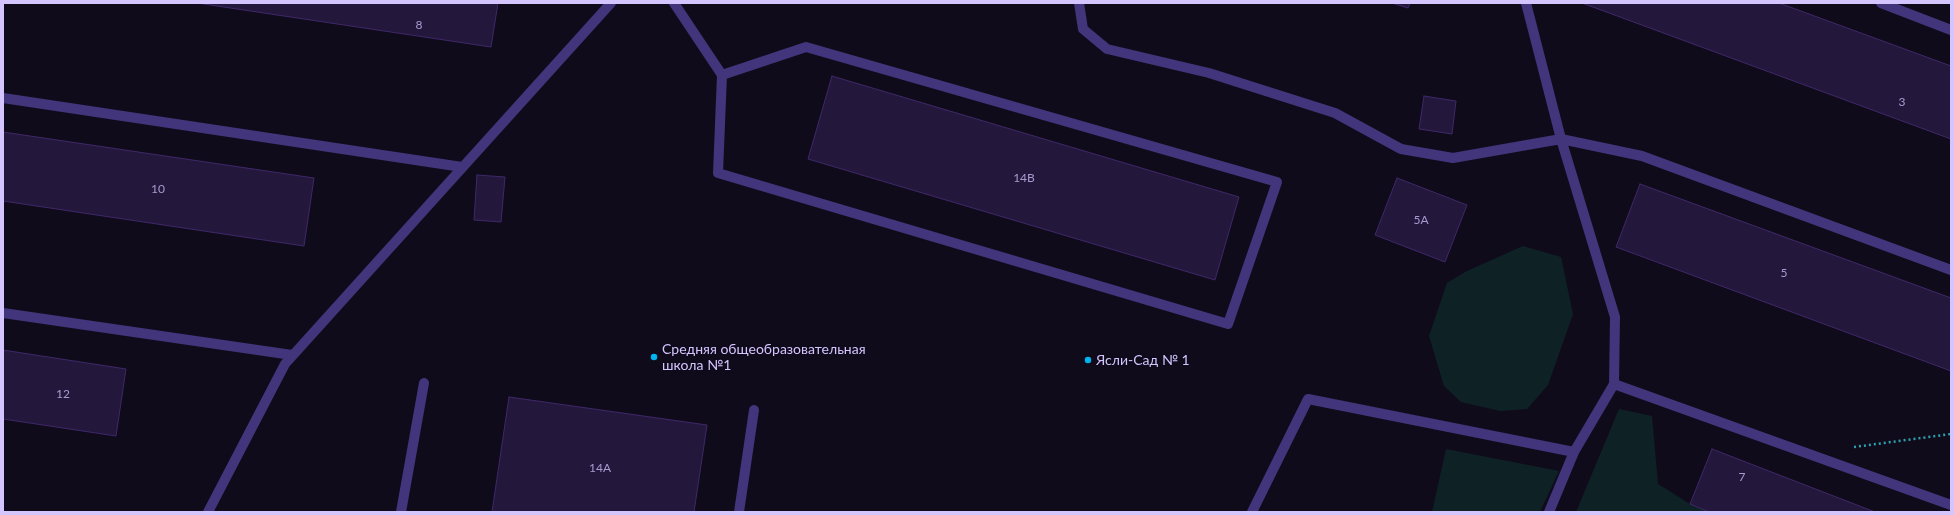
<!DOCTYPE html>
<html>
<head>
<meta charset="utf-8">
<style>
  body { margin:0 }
  #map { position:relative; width:1954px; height:515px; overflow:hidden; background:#100b1b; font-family:Lato,sans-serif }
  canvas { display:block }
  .frame { position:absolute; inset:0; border:4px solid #d4c5ff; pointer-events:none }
</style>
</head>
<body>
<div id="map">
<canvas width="1954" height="515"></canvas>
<div class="frame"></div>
</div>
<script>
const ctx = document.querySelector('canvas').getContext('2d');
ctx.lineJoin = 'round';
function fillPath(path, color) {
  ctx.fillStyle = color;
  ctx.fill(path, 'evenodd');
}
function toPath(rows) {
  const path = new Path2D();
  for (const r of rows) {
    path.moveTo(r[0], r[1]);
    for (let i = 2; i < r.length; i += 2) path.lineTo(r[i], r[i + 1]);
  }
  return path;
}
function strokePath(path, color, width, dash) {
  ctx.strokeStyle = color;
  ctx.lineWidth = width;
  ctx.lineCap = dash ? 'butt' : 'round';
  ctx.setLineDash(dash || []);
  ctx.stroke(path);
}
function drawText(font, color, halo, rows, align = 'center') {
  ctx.font = font + ' Lato,sans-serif';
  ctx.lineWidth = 3;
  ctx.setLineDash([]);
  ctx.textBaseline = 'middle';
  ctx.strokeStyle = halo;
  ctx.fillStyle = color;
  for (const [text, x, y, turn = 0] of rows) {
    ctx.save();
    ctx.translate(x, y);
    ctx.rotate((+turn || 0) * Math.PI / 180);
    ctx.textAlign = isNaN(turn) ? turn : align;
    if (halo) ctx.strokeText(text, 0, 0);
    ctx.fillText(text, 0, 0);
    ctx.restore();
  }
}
fillPath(toPath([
  [1523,246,1561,257,1573,314,1548,385,1527,409,1500,411,1461,402,1444,386,1429,336,1447,283,1467,271],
  [1619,409,1652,416,1658,484,1690,504,1709,512,1576,512],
  [1446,449,1559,471,1540,512,1432,512]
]), '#0e2225');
const building = toPath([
  [197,3,498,3,491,47,197,3],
  [1392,3,1410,3,1408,8,1392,3],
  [1582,3,1779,3,1951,66,1951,139,1582,3],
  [832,76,1239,197,1215,280,808,159,832,76],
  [1424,96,1456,101,1452,134,1419,129,1424,96],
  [3,132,314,178,304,246,3,201,3,132],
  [477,175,505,177,501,222,474,220,477,175],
  [1397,178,1467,205,1445,262,1375,235,1397,178],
  [1640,184,1951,298,1951,371,1616,247,1640,184],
  [3,350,126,369,116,436,3,419,3,350],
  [509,397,707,425,694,512,492,512,509,397],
  [1712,449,1875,512,1709,512,1690,504,1712,449]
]);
fillPath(building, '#24173c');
strokePath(building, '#3f2869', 1);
strokePath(toPath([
  [1854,447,1951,434]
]), '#2ba1ad', 2.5, [2, 3]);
strokePath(toPath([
  [674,3,722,75,718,173,1228,324,1277,182,806,47,722,75],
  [1079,3,1083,29,1107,49,1209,73,1335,113,1401,149,1453,158,1561,139,1642,156,1951,270],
  [1526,3,1561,139,1615,317,1614,384,1574,452,1549,512],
  [1881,3,1951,30],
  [3,98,462,167],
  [3,313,292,355],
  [1614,384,1951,505],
  [208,512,285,364,611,3],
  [401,512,424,383],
  [739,512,754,410],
  [1252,512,1308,399,1574,452]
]), '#42357b', 10);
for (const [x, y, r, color] of [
  [654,357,4,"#00b4f0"],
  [1088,360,4,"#00b4f0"]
]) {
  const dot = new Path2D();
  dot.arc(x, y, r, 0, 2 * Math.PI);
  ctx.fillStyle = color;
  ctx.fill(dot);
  strokePath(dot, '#100b1b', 1.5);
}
drawText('12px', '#a89ace', null, [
  ["8",419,25],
  ["3",1902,102],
  ["14В",1024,178],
  ["10",158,189],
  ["5А",1421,220],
  ["5",1784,273],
  ["12",63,394],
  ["14А",600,468],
  ["7",1742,477]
]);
drawText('14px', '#d4c5ff', '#100b1b', [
  ["Средняя общеобразовательная",662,349],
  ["школа №1",662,365],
  ["Ясли-Сад № 1",1096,360]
], 'left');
</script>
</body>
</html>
